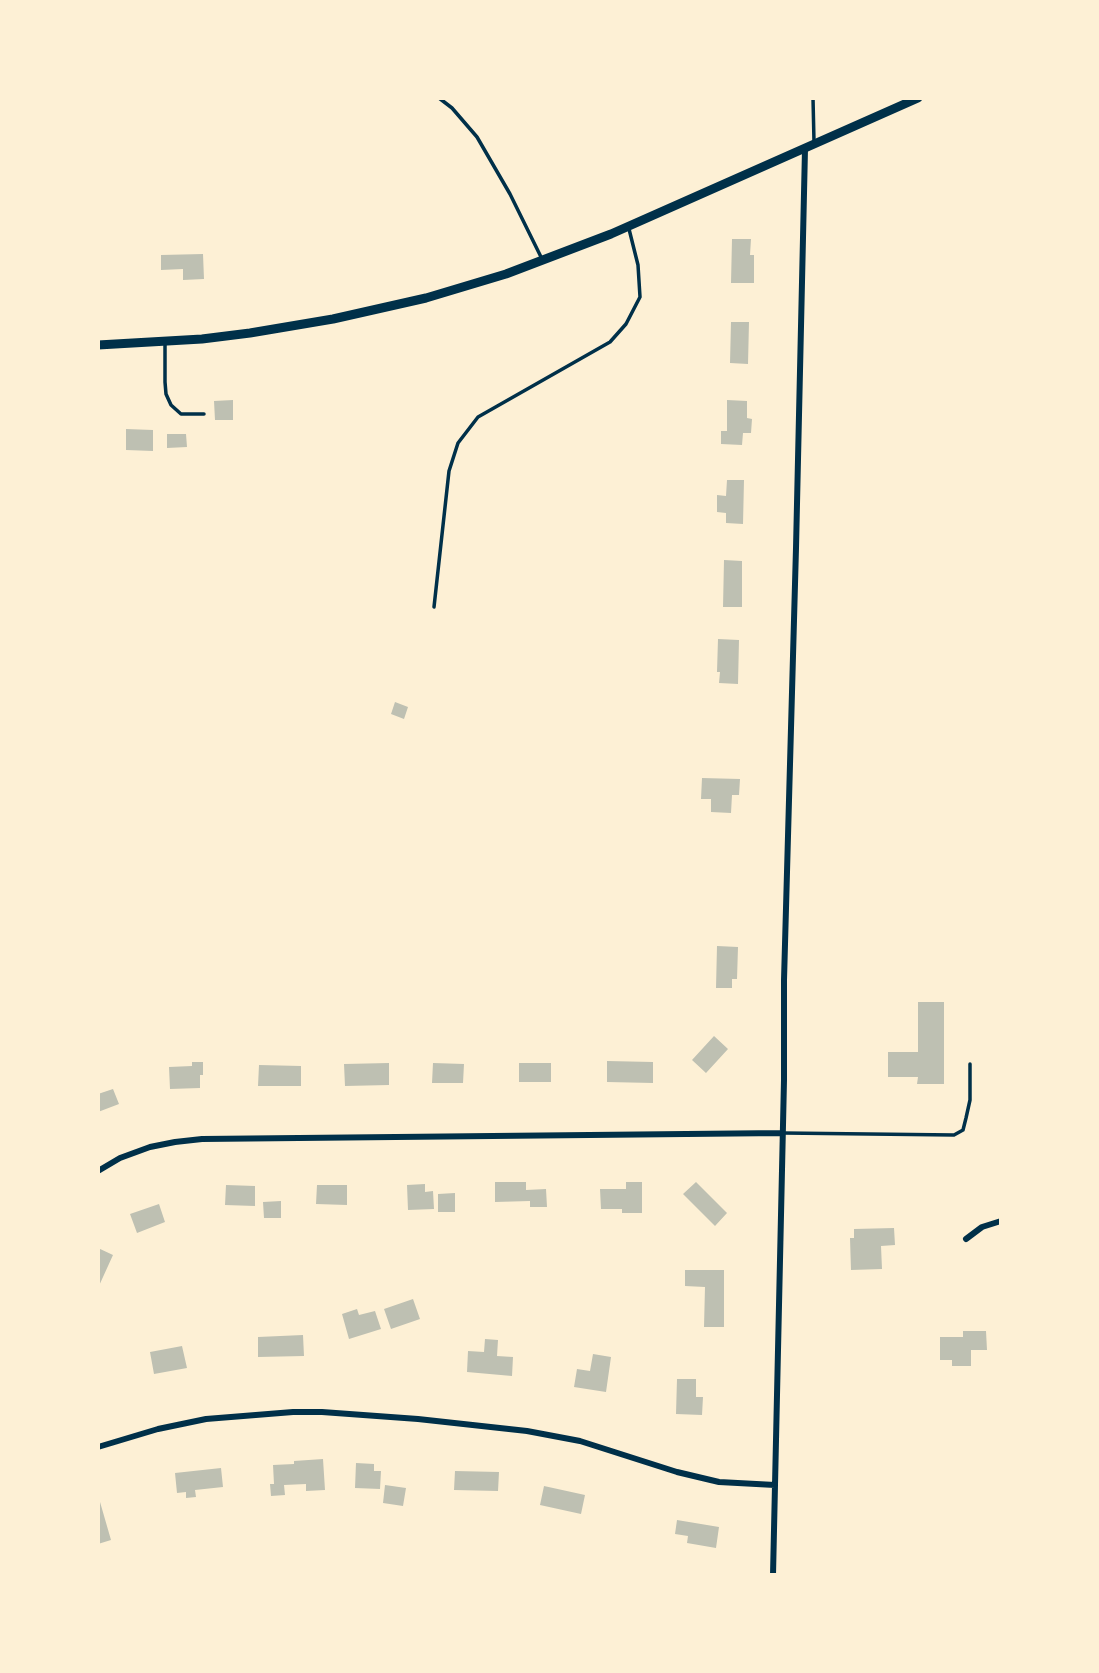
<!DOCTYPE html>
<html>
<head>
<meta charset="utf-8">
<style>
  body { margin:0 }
  #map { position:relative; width:1099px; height:1673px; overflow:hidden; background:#fdf0d5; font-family:Ubuntu,sans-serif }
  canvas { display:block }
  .frame { position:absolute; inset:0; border:100px solid #fdf0d5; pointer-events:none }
</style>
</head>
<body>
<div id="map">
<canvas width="1099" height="1673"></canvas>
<div class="frame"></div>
</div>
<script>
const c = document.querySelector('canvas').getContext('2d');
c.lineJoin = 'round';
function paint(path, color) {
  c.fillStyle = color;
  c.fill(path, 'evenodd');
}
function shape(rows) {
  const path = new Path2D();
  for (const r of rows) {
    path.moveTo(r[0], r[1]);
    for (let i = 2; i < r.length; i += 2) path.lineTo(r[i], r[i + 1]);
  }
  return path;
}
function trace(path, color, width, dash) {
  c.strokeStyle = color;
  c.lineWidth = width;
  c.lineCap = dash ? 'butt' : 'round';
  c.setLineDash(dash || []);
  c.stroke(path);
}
paint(shape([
  [732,239,751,239,750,255,754,255,754,283,731,283],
  [203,254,204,279,183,280,183,269,161,270,161,255],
  [731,322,749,322,748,364,730,363],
  [233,400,233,420,215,420,214,401],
  [727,400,747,401,747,418,752,419,751,433,743,433,742,445,721,444,721,431,727,431],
  [126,429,153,430,153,451,126,450],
  [167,434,186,434,187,447,167,448],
  [727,480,744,480,743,524,726,523,726,513,717,512,717,495,726,496],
  [724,560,742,561,742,607,723,607],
  [718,639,739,640,738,684,719,683,720,672,717,672],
  [395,702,408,707,404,719,391,714],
  [702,778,740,779,739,795,732,795,731,813,711,812,711,799,701,799],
  [717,946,738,947,737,979,732,979,732,988,716,988],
  [918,1002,944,1002,944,1084,917,1084,918,1077,888,1077,888,1052,918,1052],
  [714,1036,728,1049,706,1073,692,1060],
  [607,1061,653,1062,653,1083,607,1082],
  [192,1062,203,1062,203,1075,200,1075,200,1088,170,1089,169,1067,192,1066],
  [389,1063,389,1085,345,1086,344,1064],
  [433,1063,464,1064,463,1083,432,1083],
  [519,1063,551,1063,551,1082,519,1082],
  [259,1065,301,1066,301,1086,258,1086],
  [113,1089,119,1104,98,1112,98,1094],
  [495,1182,526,1182,526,1190,546,1189,547,1207,530,1207,530,1201,495,1202],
  [626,1182,642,1182,642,1213,622,1213,622,1209,601,1209,600,1189,626,1189],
  [696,1182,727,1213,715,1226,683,1194],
  [425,1184,425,1192,433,1191,434,1209,408,1210,407,1185],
  [226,1185,255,1186,255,1206,225,1205],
  [317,1185,347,1185,347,1205,316,1204],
  [455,1193,455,1212,438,1212,438,1194],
  [281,1201,281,1218,264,1218,263,1202],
  [159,1204,165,1222,137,1233,130,1214],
  [894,1228,895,1245,881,1246,882,1269,851,1270,850,1238,854,1238,854,1229],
  [98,1248,113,1255,98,1288],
  [685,1270,724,1270,724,1327,704,1327,705,1287,685,1286],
  [413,1299,420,1319,391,1329,384,1309],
  [357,1309,359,1315,375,1311,381,1329,349,1339,342,1314],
  [963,1331,986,1331,987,1350,971,1350,971,1366,952,1366,952,1360,940,1360,940,1337,963,1337],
  [303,1335,304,1356,258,1357,258,1337],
  [485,1339,498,1340,497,1356,513,1357,512,1376,467,1372,468,1351,484,1352],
  [182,1346,187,1368,154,1374,150,1352],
  [593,1354,611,1357,606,1392,574,1387,577,1369,590,1371],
  [677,1379,696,1379,696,1397,703,1397,702,1415,676,1414],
  [323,1459,325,1490,306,1491,306,1484,284,1485,285,1495,271,1496,270,1484,274,1484,273,1465,294,1464,294,1461],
  [356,1463,374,1464,374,1471,381,1471,380,1489,355,1488],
  [221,1468,223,1487,195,1490,196,1497,186,1498,186,1492,177,1493,175,1473],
  [455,1471,499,1472,498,1491,454,1490],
  [385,1485,406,1488,403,1506,383,1503],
  [544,1486,585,1495,581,1514,540,1505],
  [98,1495,111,1540,98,1544],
  [677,1520,719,1527,716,1548,687,1543,688,1536,675,1534]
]), '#bec0b2');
trace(shape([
  [439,98,452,108,477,137,510,194,542,259],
  [813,98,814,142],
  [165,344,165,382,166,394,171,405,181,414,204,414],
  [434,607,449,471,458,443,478,417,610,342,626,324,640,297,638,265,629,229],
  [783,1133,954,1135,963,1130,966,1118,970,1100,970,1064]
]), '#003049', 3.5);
trace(shape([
  [98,1171,120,1158,150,1147,175,1142,202,1139,783,1133],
  [966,1239,982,1227,1001,1221],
  [98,1447,158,1429,206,1419,293,1412,322,1412,418,1419,527,1431,580,1441,677,1472,719,1482,775,1485],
  [773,1575,784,1080,784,980,796,548,805,149]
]), '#003049', 6);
trace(shape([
  [98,345,202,339,250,333,333,319,426,298,506,274,611,234,918,98]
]), '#003049', 9);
</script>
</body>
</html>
